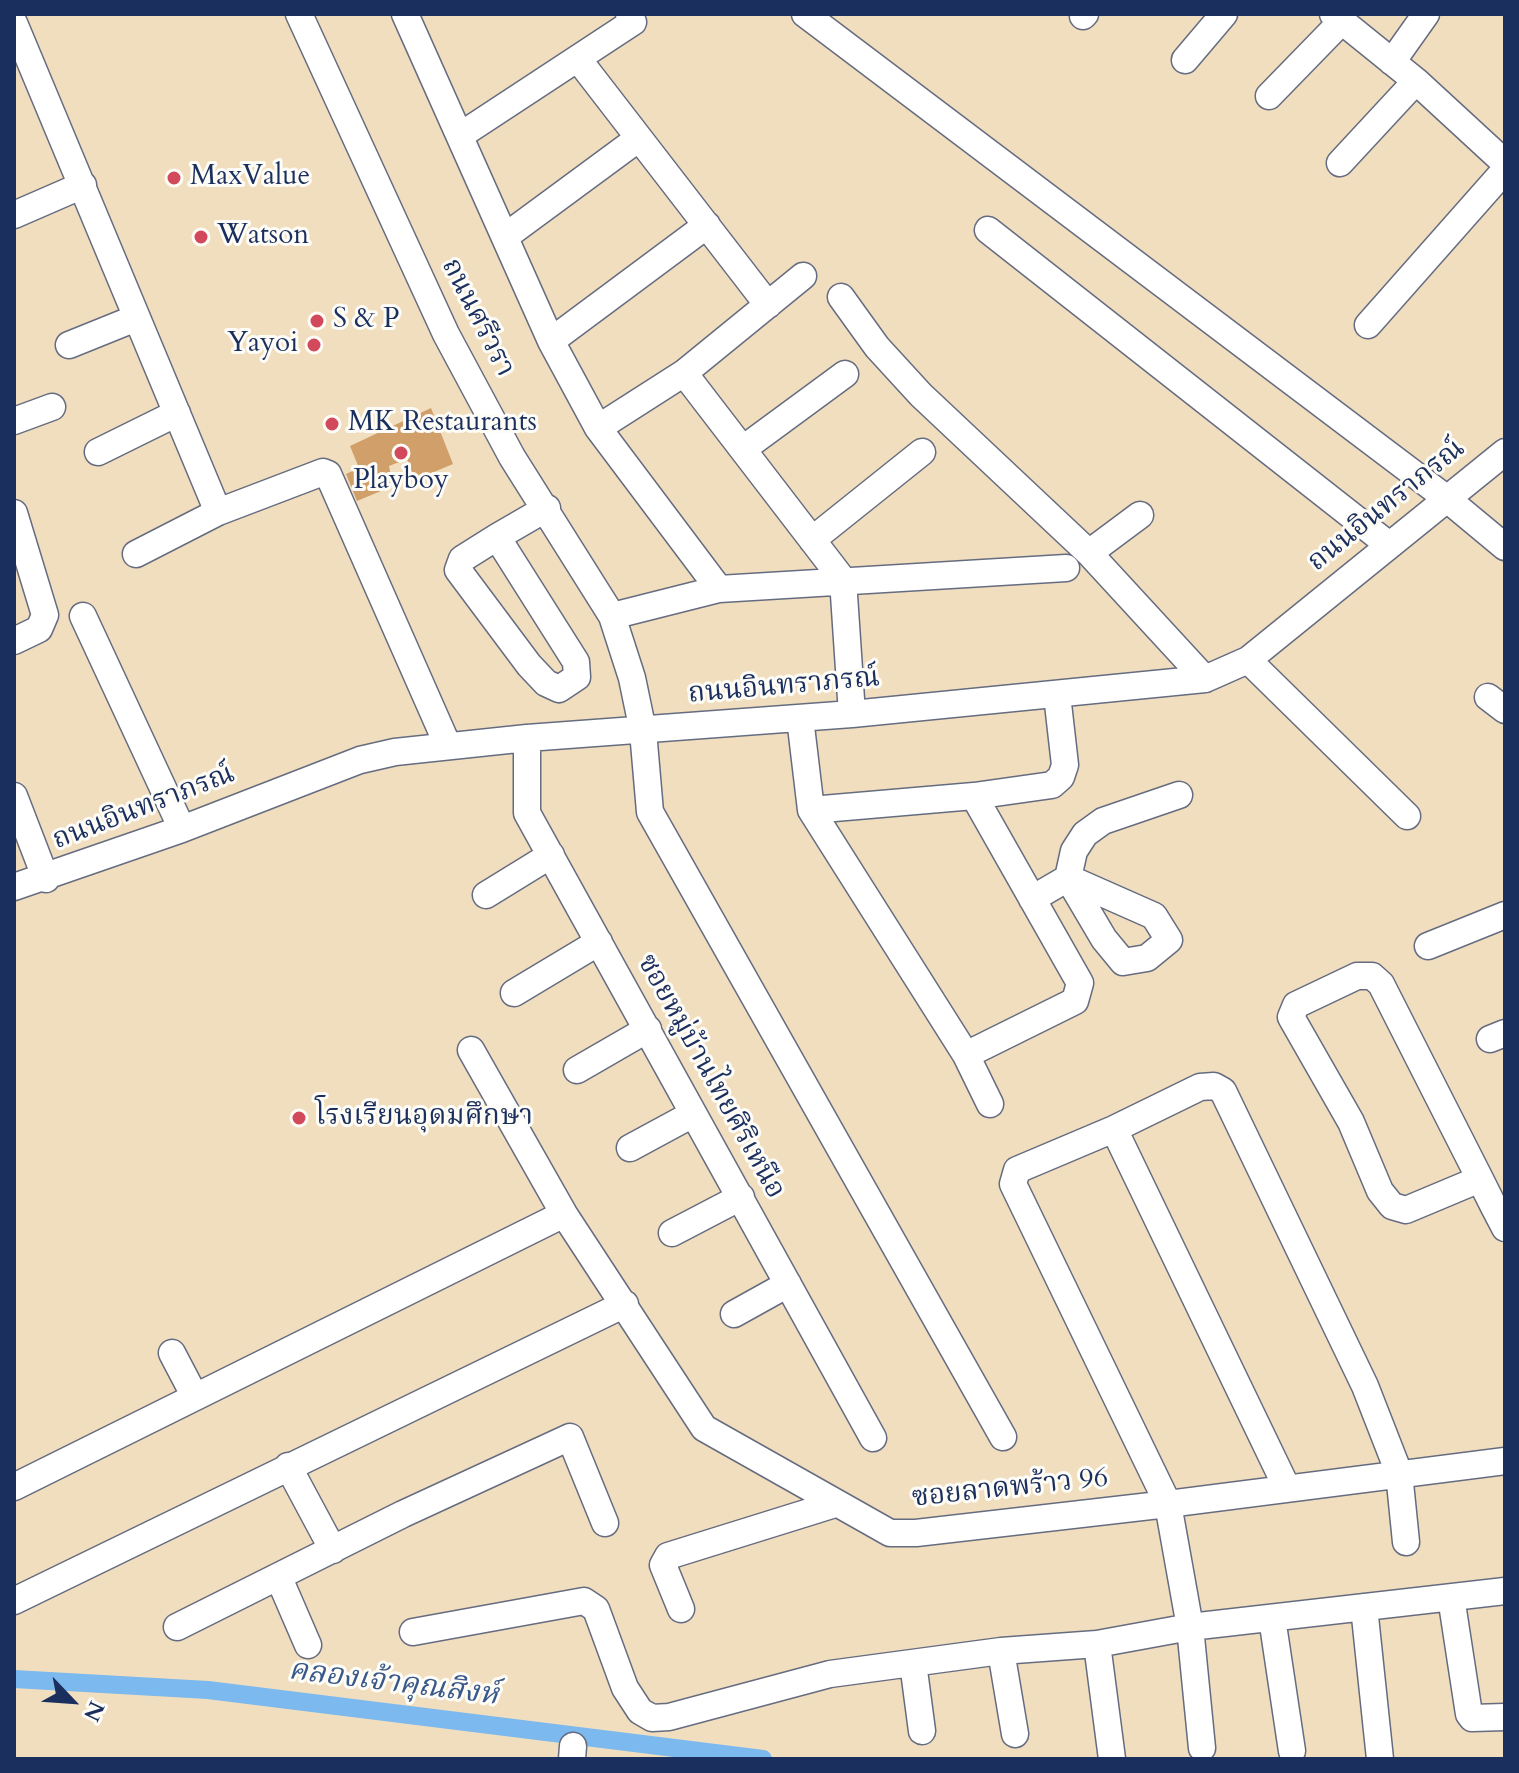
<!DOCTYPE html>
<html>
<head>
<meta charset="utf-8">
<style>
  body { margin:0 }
  #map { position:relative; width:1519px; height:1773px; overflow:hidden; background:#f1debe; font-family:Cardo,serif }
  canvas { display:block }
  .frame { position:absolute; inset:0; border:16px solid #1b2f5e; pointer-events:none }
  .north { position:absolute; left:32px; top:1661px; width:80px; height:80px; -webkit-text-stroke:6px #fdfcf7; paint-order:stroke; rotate:115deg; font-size:22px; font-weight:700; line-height:32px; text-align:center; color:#1b2f5e }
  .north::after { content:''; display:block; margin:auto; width:28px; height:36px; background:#1b2f5e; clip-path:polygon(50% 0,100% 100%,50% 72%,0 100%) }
</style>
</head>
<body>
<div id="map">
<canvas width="1519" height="1773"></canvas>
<div class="frame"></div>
<div class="north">N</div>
</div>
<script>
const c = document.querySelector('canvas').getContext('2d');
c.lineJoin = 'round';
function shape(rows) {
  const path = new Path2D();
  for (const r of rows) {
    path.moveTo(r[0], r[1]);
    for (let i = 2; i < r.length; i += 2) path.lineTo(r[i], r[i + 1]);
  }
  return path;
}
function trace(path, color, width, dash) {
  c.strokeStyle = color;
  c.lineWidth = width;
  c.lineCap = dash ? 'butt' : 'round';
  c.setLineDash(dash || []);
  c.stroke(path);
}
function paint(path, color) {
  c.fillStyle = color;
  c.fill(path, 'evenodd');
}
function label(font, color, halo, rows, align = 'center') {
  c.font = font + ' Cardo,"Noto Serif Thai",serif';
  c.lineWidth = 6;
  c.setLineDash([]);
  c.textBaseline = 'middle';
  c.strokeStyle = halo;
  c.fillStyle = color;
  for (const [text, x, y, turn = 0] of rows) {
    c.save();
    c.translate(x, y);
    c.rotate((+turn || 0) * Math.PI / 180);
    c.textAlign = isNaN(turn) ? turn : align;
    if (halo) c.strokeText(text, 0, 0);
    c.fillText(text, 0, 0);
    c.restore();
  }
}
trace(shape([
  [14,1679,208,1690,763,1759]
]), '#7bb9ef', 18);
paint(shape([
  [431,408,453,464,415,480,407,459,389,466,393,486,357,501,346,474,359,468,350,446]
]), '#d19f69');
const minor = shape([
  [299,14,446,334,512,457,612,616,632,678,643,731,650,812,1003,1437],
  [405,14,551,341,598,428,719,589],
  [805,14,1446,498,1505,547],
  [1333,14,1416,81,1505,163],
  [1083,16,1085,14],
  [14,23,218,512],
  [578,59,768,305],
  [1185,60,1224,14],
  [1392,62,1426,14],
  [1269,96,1341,22],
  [461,135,633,22,629,14],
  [1340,163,1416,81],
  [14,215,83,185],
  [988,230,1389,545],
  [506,236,639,138],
  [841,297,877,347,921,395,1089,553],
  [1368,325,1505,170],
  [551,341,707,225],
  [69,345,136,318],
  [684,373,843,580,852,714],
  [14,421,52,407],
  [598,428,684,373,803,276],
  [743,449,845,374],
  [98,452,177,413],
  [14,513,45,615,39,629,14,641],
  [1140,515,1089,553,1205,679],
  [497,537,576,662,577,677,559,689,546,683,529,665,458,570,462,559,497,537,547,508],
  [812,540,922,452],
  [136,554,218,512,323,472,328,474,448,746],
  [83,616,182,829],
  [612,616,719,589,1066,568],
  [1248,660,1407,816],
  [1488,697,1505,710],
  [800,718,811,810,966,1055,1075,1001,1080,983,974,796],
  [527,738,527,813,873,1438],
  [14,796,46,879],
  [811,810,974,796,1052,785,1061,777,1065,765,1057,695],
  [1068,878,1154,916,1169,940,1147,958,1123,962,1104,939,1068,878],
  [14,887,182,829,360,760,395,752,527,738,852,714,1205,679,1248,660,1505,452],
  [486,895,551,855],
  [1032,899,1068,878,1074,851,1085,834,1103,821,1179,795],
  [1428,946,1505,915],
  [514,993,599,942],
  [1490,1039,1505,1033],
  [471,1050,564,1214,704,1428,890,1533,916,1533,1168,1504,1505,1461],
  [966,1055,990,1104],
  [577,1070,648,1029],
  [1114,1129,1286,1486],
  [630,1148,691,1115],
  [1480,1179,1406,1210,1392,1206,1380,1191,1351,1122,1291,1017,1296,1005,1357,976,1372,976,1381,984,1480,1179,1494,1207,1505,1228],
  [672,1233,741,1197],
  [734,1314,788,1284],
  [172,1353,194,1395],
  [288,1466,333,1550],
  [14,1487,564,1214],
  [279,1578,308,1645],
  [1451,1597,1469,1714,1472,1718,1505,1717],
  [14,1601,625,1304],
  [1364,1607,1380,1759],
  [681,1609,663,1565,668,1556,835,1504],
  [1272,1618,1292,1751],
  [177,1627,403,1514,570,1437,605,1523],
  [413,1632,584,1601,596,1609,625,1688,640,1711,652,1718,669,1717,830,1674,1001,1651,1097,1644,1190,1627,1505,1591],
  [1097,1644,1112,1759],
  [1001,1651,1015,1734],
  [913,1663,922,1731],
  [1202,1748,1190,1627,1168,1504,1013,1184,1017,1170,1114,1129,1200,1087,1214,1086,1223,1091,1365,1386,1399,1473,1406,1542],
  [572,1759,573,1746]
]);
trace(minor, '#666c80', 29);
trace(minor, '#fff', 26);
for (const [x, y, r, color] of [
  [174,178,8,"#d1495b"],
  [201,237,8,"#d1495b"],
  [317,321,8,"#d1495b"],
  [314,345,8,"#d1495b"],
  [332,424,8,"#d1495b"],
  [401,453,8,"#d1495b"],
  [299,1118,8,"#d1495b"]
]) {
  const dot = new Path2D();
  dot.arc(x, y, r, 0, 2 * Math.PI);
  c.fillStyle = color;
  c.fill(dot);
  trace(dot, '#fdfcf7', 3);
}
label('28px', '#1b2f5e', '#fdfcf7', [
  ["MaxValue",190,178],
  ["Watson",217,237],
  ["S & P",333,321],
  ["Yayoi",298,345,"right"],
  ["MK Restaurants",348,424],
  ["Playboy",401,482,"center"],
  ["โรงเรียนอุดมศึกษา",315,1118]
], 'left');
label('28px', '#1b2f5e', '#fdfcf7', [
  ["ถนนศรีวรา",477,318,63],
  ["ถนนอินทราภรณ์",1387,506,-39],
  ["ถนนอินทราภรณ์",784,687,-5],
  ["ถนนอินทราภรณ์",144,808,-21],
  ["ซอยหมู่บ้านไทยศิริเหนือ",710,1077,61],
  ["ซอยลาดพร้าว 96",1010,1489,-6]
]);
label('italic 30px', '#38588a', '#fdfcf7', [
  ["คลองเจ้าคุณสิงห์",393,1684,7]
]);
</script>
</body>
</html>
